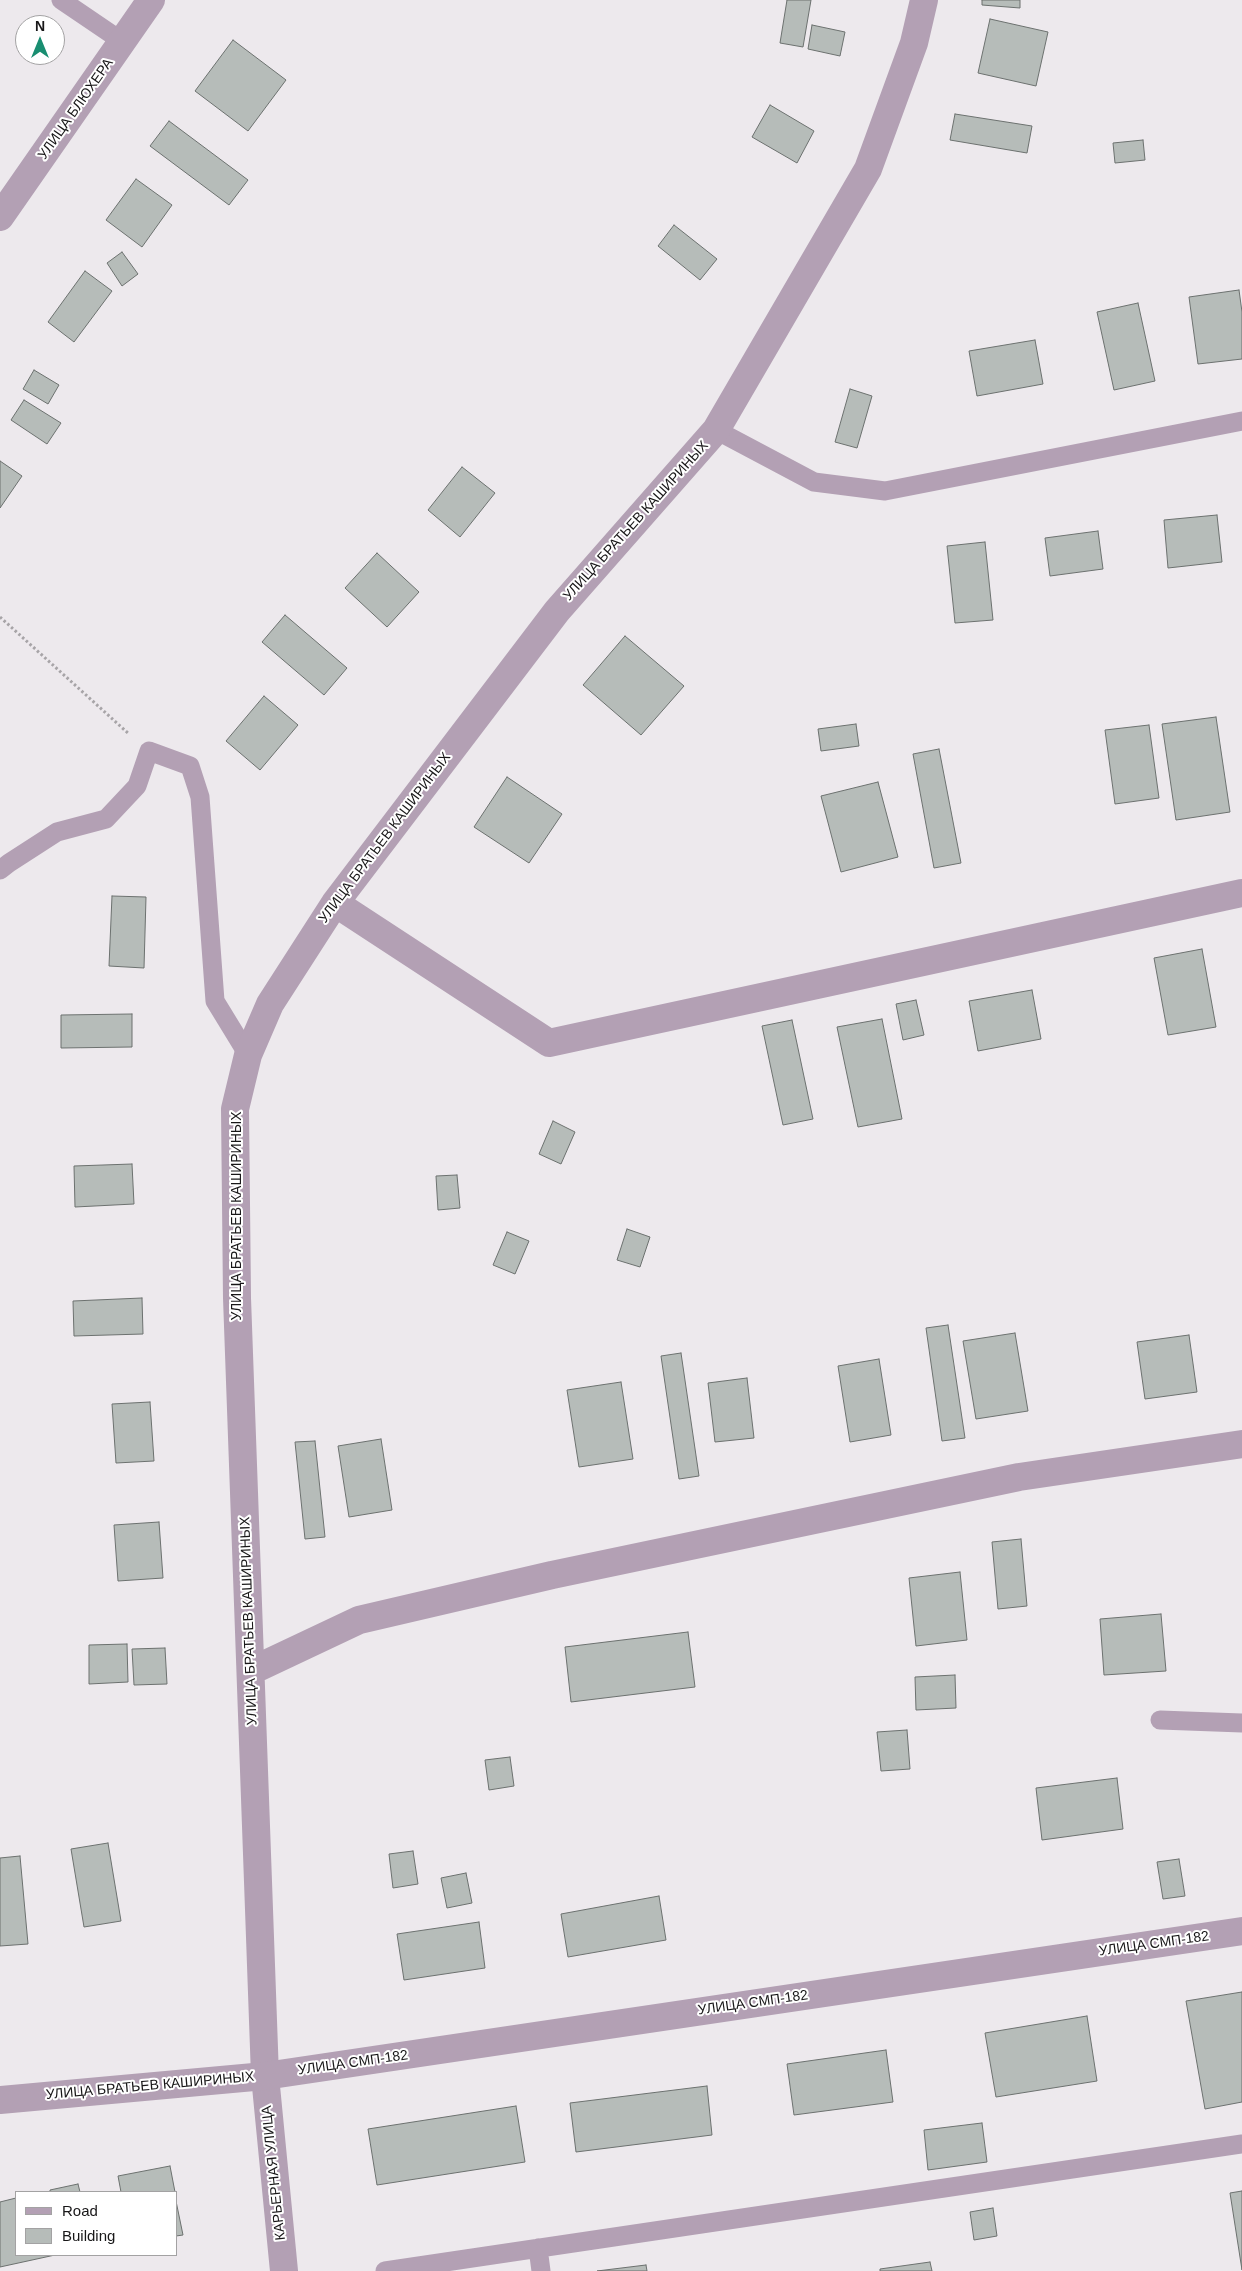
<!DOCTYPE html>
<html>
<head>
<meta charset="utf-8">
<style>
  body { margin:0 }
  #map { position:relative; width:1242px; height:2271px; overflow:hidden; background:#ede9ed; font-family:Arial,sans-serif }
  canvas { display:block }
  .legend { position:absolute; left:15px; top:2191px; width:162px; height:65px; box-sizing:border-box; background:#fff; border:1px solid #a3a2a3; margin:0; padding:6px 9px; list-style:none; font-size:15px; color:#181718 }
  .legend li { display:flex; align-items:center; gap:10px; height:25px }
  .legend b { width:25px; border:1px solid #a3a2a3 }
  .north { position:absolute; left:15px; top:15px; width:50px; height:50px; box-sizing:border-box; background:#fff; border:1px solid #a3a2a3; border-radius:50%; rotate:0deg; font-size:14px; font-weight:700; line-height:20px; text-align:center; color:#181718 }
  .north::after { content:''; display:block; margin:auto; width:18px; height:22px; background:#198e71; clip-path:polygon(50% 0,100% 100%,50% 72%,0 100%) }
</style>
</head>
<body>
<div id="map">
<canvas width="1242" height="2271"></canvas>
<ul class="legend">
<li><b style="height:6px;background:#b3a0b4"></b>Road</li>
<li><b style="height:14px;background:#b6bcb9"></b>Building</li>
</ul>
<div class="north">N</div>
</div>
<script>
const c = document.querySelector('canvas').getContext('2d');
c.lineJoin = 'round';
function paint(path, color) {
  c.fillStyle = color;
  c.fill(path, 'evenodd');
}
function shape(rows) {
  const path = new Path2D();
  for (const r of rows) {
    path.moveTo(r[0], r[1]);
    for (let i = 2; i < r.length; i += 2) path.lineTo(r[i], r[i + 1]);
  }
  return path;
}
function trace(path, color, width, dash) {
  c.strokeStyle = color;
  c.lineWidth = width;
  c.lineCap = dash ? 'butt' : 'round';
  c.setLineDash(dash || []);
  c.stroke(path);
}
function label(font, color, halo, rows, align = 'center') {
  c.font = font + ' Arial,sans-serif';
  c.lineWidth = 4;
  c.setLineDash([]);
  c.textBaseline = 'middle';
  c.strokeStyle = halo;
  c.fillStyle = color;
  for (const [text, x, y, turn = 0] of rows) {
    c.save();
    c.translate(x, y);
    c.rotate((+turn || 0) * Math.PI / 180);
    c.textAlign = isNaN(turn) ? turn : align;
    if (halo) c.strokeText(text, 0, 0);
    c.fillText(text, 0, 0);
    c.restore();
  }
}
const building = shape([
  [787,0,811,0,803,47,780,43,787,0],
  [982,0,1020,0,1020,8,982,5,982,0],
  [990,19,1048,32,1036,86,978,73,990,19],
  [812,25,845,32,840,56,808,49,812,25],
  [233,40,286,80,248,131,195,91,233,40],
  [770,105,814,131,797,163,752,137,770,105],
  [955,114,1032,126,1027,153,950,140,955,114],
  [169,121,248,180,229,205,150,146,169,121],
  [1143,140,1145,160,1115,163,1113,143,1143,140],
  [136,179,172,205,142,247,106,220,136,179],
  [674,225,717,259,700,280,658,246,674,225],
  [122,252,138,274,122,286,107,263,122,252],
  [85,271,112,291,74,342,48,322,85,271],
  [1239,290,1242,312,1242,359,1198,364,1189,297,1239,290],
  [1138,303,1155,381,1114,390,1097,312,1138,303],
  [1035,340,1043,384,977,396,969,351,1035,340],
  [34,370,59,385,48,404,23,389,34,370],
  [850,389,872,396,857,448,835,442,850,389],
  [24,400,61,423,47,444,11,420,24,400],
  [0,461,22,476,0,508,0,461],
  [462,467,495,493,460,537,428,510,462,467],
  [1217,515,1222,562,1168,568,1164,520,1217,515],
  [1098,531,1103,569,1050,576,1045,538,1098,531],
  [985,542,993,620,955,623,947,546,985,542],
  [377,553,419,592,387,627,345,588,377,553],
  [285,615,347,668,324,695,262,642,285,615],
  [625,636,684,686,641,735,583,685,625,636],
  [264,696,298,725,260,770,226,741,264,696],
  [1216,717,1230,812,1176,820,1162,724,1216,717],
  [856,724,859,746,821,751,818,729,856,724],
  [1149,725,1159,798,1115,804,1105,730,1149,725],
  [939,749,961,863,934,868,913,754,939,749],
  [507,777,562,814,529,863,474,827,507,777],
  [878,782,898,857,841,872,821,796,878,782],
  [112,896,146,897,144,968,109,966,112,896],
  [1202,949,1216,1027,1168,1035,1154,958,1202,949],
  [1032,990,1041,1039,978,1051,969,1001,1032,990],
  [916,1000,924,1035,903,1040,896,1004,916,1000],
  [132,1014,132,1047,61,1048,61,1015,132,1014],
  [882,1019,902,1119,858,1127,837,1027,882,1019],
  [792,1020,813,1119,783,1125,762,1026,792,1020],
  [553,1121,575,1132,561,1164,539,1154,553,1121],
  [132,1164,134,1204,75,1207,74,1166,132,1164],
  [457,1175,460,1208,438,1210,436,1176,457,1175],
  [627,1229,650,1237,640,1267,617,1260,627,1229],
  [507,1232,529,1241,515,1274,493,1265,507,1232],
  [142,1298,143,1334,74,1336,73,1301,142,1298],
  [948,1325,965,1438,942,1441,926,1328,948,1325],
  [1015,1333,1028,1411,976,1419,963,1341,1015,1333],
  [1189,1335,1197,1392,1145,1399,1137,1342,1189,1335],
  [681,1353,699,1476,679,1479,661,1356,681,1353],
  [879,1359,891,1435,850,1442,838,1366,879,1359],
  [747,1378,754,1438,715,1442,708,1383,747,1378],
  [621,1382,633,1459,579,1467,567,1390,621,1382],
  [150,1402,154,1461,116,1463,112,1404,150,1402],
  [381,1439,392,1510,349,1517,338,1446,381,1439],
  [315,1441,325,1537,305,1539,295,1442,315,1441],
  [159,1522,163,1578,118,1581,114,1525,159,1522],
  [1021,1539,1027,1606,998,1609,992,1542,1021,1539],
  [960,1572,967,1640,916,1646,909,1578,960,1572],
  [1161,1614,1166,1671,1104,1675,1100,1619,1161,1614],
  [688,1632,695,1687,571,1702,565,1647,688,1632],
  [127,1644,128,1682,89,1684,89,1645,127,1644],
  [165,1648,167,1684,134,1685,132,1649,165,1648],
  [955,1675,956,1708,916,1710,915,1677,955,1675],
  [907,1730,910,1769,881,1771,877,1732,907,1730],
  [510,1757,514,1786,489,1790,485,1760,510,1757],
  [1117,1778,1123,1829,1042,1840,1036,1788,1117,1778],
  [108,1843,121,1921,84,1927,71,1849,108,1843],
  [413,1851,418,1884,393,1888,389,1854,413,1851],
  [20,1856,28,1944,0,1946,0,1858,20,1856],
  [1179,1859,1185,1896,1163,1899,1157,1862,1179,1859],
  [466,1873,472,1903,447,1908,441,1878,466,1873],
  [659,1896,666,1940,568,1957,561,1914,659,1896],
  [479,1922,485,1968,404,1980,397,1934,479,1922],
  [1242,1992,1242,2102,1205,2109,1186,2001,1242,1992],
  [1087,2016,1097,2081,996,2097,985,2033,1087,2016],
  [886,2050,893,2102,794,2115,787,2064,886,2050],
  [707,2086,712,2135,576,2152,570,2103,707,2086],
  [516,2106,525,2162,377,2185,368,2129,516,2106],
  [982,2123,987,2162,928,2170,924,2130,982,2123],
  [170,2166,175,2192,121,2192,118,2176,170,2166],
  [78,2184,80,2192,50,2192,50,2190,78,2184],
  [1242,2191,1242,2270,1230,2193,1242,2191],
  [16,2198,16,2255,55,2255,0,2267,0,2202,16,2198],
  [176,2201,183,2235,176,2236,176,2201],
  [993,2208,997,2236,974,2240,970,2212,993,2208],
  [930,2262,932,2271,880,2271,880,2269,930,2262],
  [646,2265,647,2271,597,2271,646,2265]
]);
paint(building, '#b6bcb9');
trace(building, '#6c716f', 1);
trace(shape([
  [0,617,129,734]
]), '#a7a4a7', 3, [2.5, 2.5]);
trace(shape([
  [61,0,123,42],
  [716,430,814,482,885,491,1242,421],
  [0,870,9,863,57,832,106,819,137,786,149,751,190,766,200,797,215,1001,248,1055],
  [1160,1720,1242,1723],
  [538,2248,541,2271],
  [385,2271,1242,2144]
]), '#b3a0b4', 19);
trace(shape([
  [0,217,151,0],
  [335,903,549,1043,1242,893],
  [251,1671,359,1620,552,1575,1019,1477,1242,1444],
  [284,2271,265,2076,237,1298,235,1109,248,1055,270,1004,335,903,557,611,716,430,868,169,914,43,924,0]
]), '#b3a0b4', 28);
trace(shape([
  [0,2100,265,2076,1242,1931]
]), '#b3a0b4', 28);
label('14px', '#181718', '#fff', [
  ["УЛИЦА БЛЮХЕРА",76,109,-55],
  ["УЛИЦА БРАТЬЕВ КАШИРИНЫХ",636,521,-48],
  ["УЛИЦА БРАТЬЕВ КАШИРИНЫХ",385,838,-53],
  ["УЛИЦА БРАТЬЕВ КАШИРИНЫХ",237,1216,-90],
  ["УЛИЦА БРАТЬЕВ КАШИРИНЫХ",249,1621,-92],
  ["УЛИЦА СМП-182",1154,1944,-8],
  ["УЛИЦА СМП-182",753,2003,-8],
  ["УЛИЦА СМП-182",353,2063,-8],
  ["УЛИЦА БРАТЬЕВ КАШИРИНЫХ",150,2086,-5],
  ["КАРЬЕРНАЯ УЛИЦА",274,2173,-96]
]);
</script>
</body>
</html>
